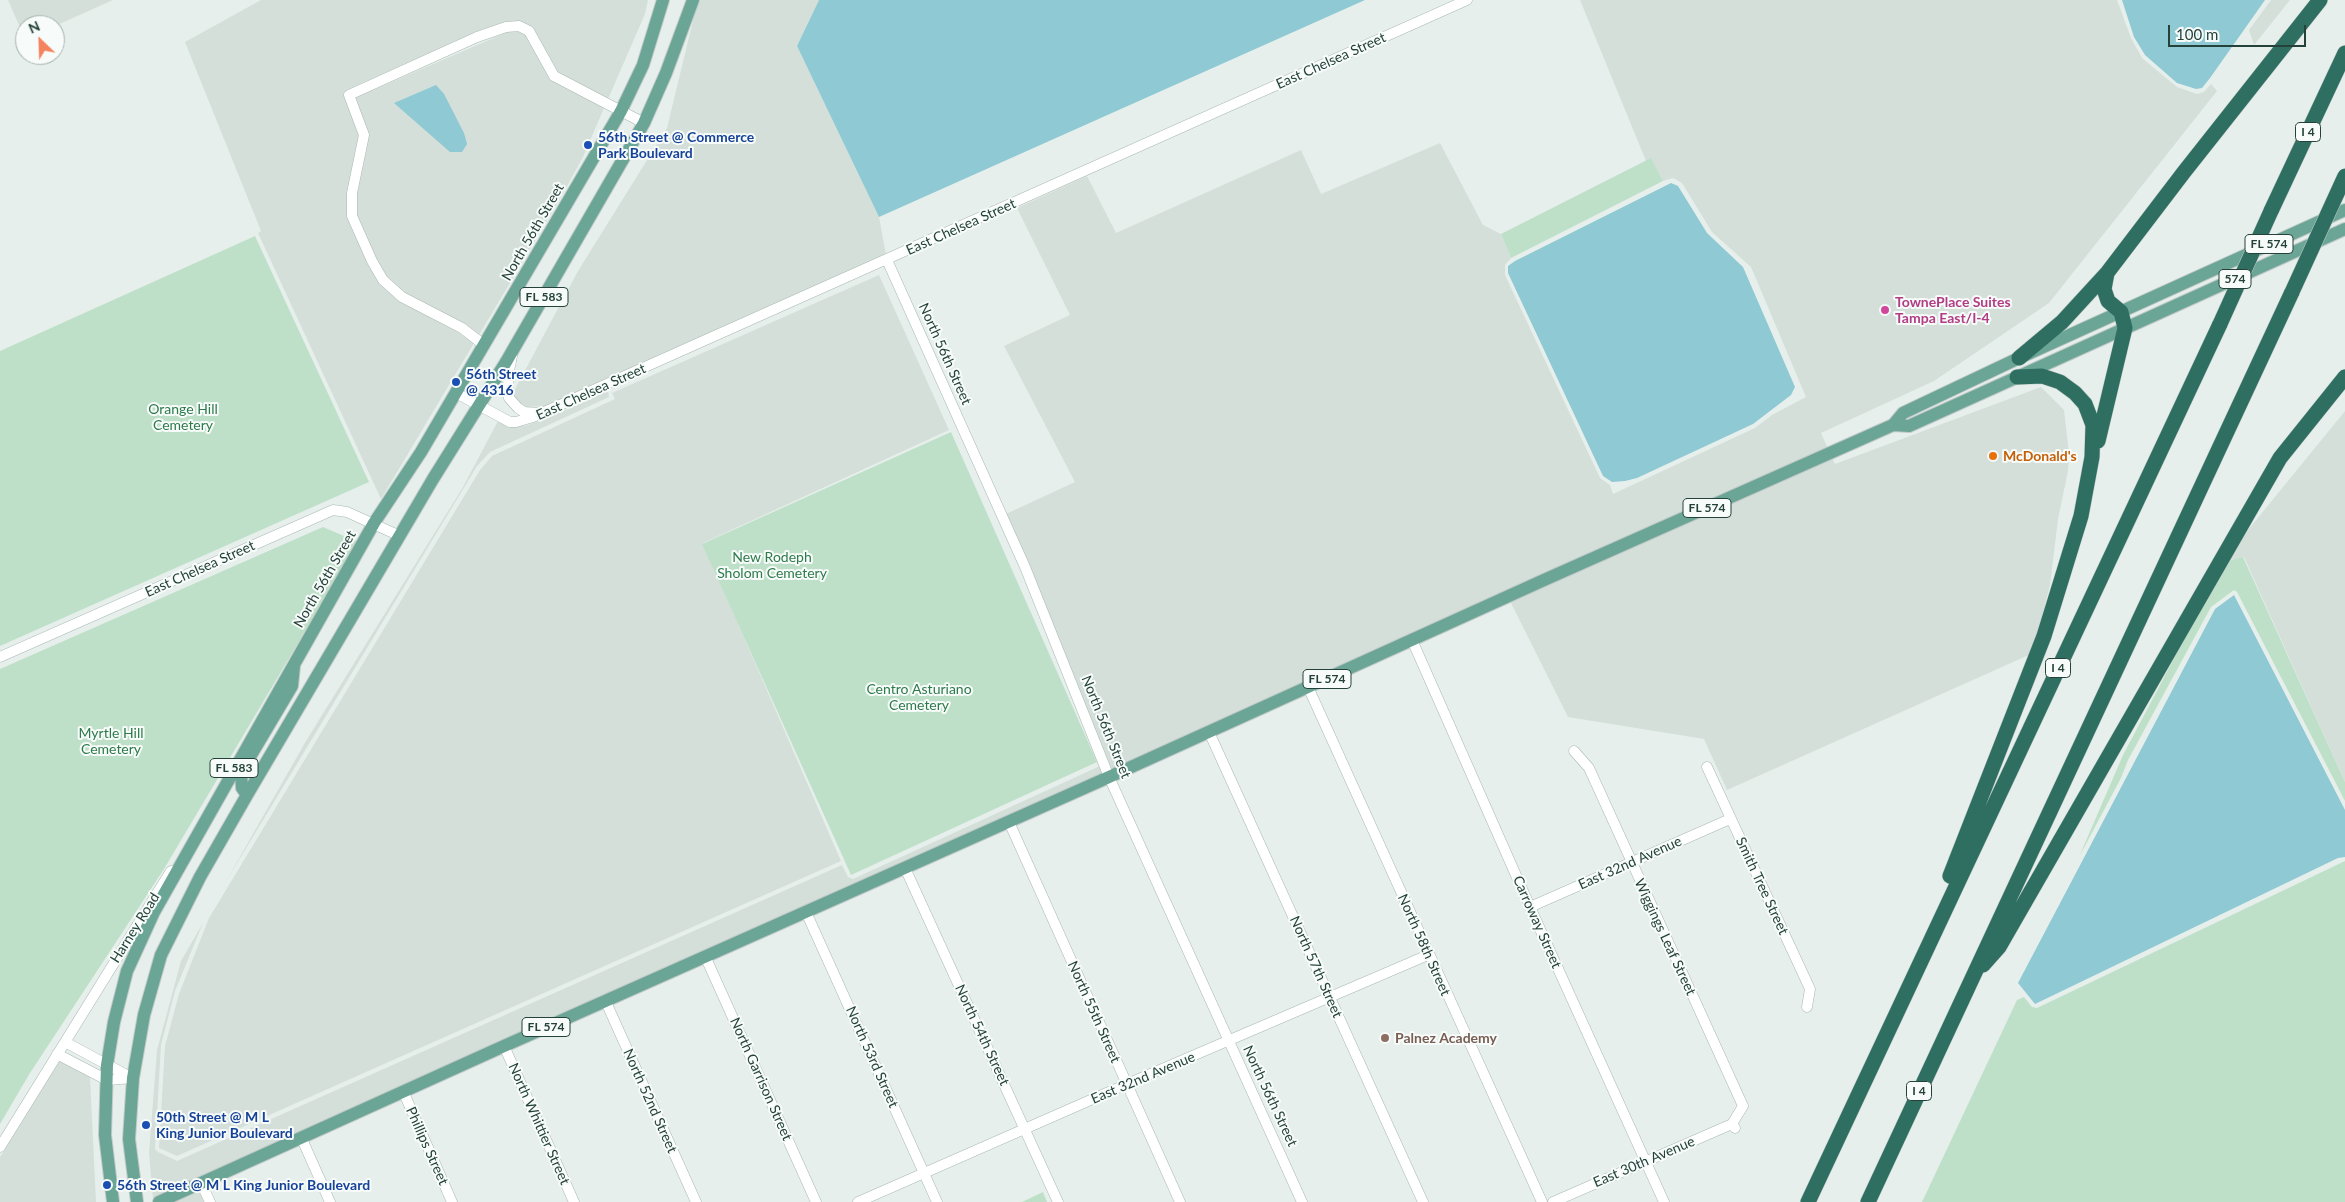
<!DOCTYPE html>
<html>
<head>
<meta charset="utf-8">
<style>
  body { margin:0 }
  #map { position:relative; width:2345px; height:1202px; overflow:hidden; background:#e6efeb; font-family:Lato,sans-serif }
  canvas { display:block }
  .north { position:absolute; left:15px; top:15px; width:50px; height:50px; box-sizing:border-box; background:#f7fbf9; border:1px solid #a3b1ad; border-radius:50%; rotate:336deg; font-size:14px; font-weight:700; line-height:20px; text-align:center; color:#24423a }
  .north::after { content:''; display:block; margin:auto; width:18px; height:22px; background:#f4845f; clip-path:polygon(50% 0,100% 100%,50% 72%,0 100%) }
  .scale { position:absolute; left:2168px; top:25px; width:138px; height:22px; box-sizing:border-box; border:2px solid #24423a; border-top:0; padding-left:6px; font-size:15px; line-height:18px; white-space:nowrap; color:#24423a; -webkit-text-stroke:4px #f7fbf9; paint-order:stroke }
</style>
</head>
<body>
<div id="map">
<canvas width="2345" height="1202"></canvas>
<div class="north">N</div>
<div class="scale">100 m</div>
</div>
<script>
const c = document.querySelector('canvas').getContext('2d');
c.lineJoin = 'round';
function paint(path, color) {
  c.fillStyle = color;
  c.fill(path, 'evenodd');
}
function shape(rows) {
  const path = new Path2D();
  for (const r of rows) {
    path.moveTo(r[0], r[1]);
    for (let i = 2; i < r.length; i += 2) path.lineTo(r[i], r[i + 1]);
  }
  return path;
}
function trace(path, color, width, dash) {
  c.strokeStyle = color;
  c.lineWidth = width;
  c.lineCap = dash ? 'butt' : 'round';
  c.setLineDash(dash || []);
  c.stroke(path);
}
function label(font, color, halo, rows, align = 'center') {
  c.font = font + ' Lato,sans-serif';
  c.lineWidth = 4;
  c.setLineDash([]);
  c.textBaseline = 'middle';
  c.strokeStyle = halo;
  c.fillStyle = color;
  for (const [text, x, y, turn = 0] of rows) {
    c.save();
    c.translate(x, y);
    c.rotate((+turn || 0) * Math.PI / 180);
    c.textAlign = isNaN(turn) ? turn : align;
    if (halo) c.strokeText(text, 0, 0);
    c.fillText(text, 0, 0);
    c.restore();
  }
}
paint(shape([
  [8,0,113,0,55,26,25,25,25,39],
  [261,0,648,0,645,14,608,99,558,72,533,28,518,21,504,22,475,32,346,90,344,96,359,135,348,192,368,263,380,284,399,301,459,333,474,343,381,499,258,233,261,231,185,42],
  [698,0,819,0,797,46,879,217,886,255,545,406,525,407,520,404,513,393,578,271,667,128],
  [1580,0,2117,0,2131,38,2142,58,2177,87,2197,94,2204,92,2211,84,2217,91,2049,303,1934,381,1821,433,1828,449,1112,770,1029,565,1006,514,1075,482,1004,346,1070,315,1017,208,1087,176,1116,233,1301,150,1321,194,1440,143,1483,225,1501,234,1511,258,1505,265,1505,275,1600,478,1610,485,1613,494,1755,428,1772,415,1806,397,1751,267,1712,232,1682,183,1673,178,1663,181,1651,159,1646,161],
  [2271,0,2290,0,2254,45,2249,30],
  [507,32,518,32,526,35,553,80,604,108,583,157,561,197,479,335,404,293,387,277,376,259,357,215,357,194,368,137,355,98],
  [879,275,949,430,703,543,841,861,177,1156,159,1148,165,1046,179,994,209,918,480,470,492,456,615,399,612,393],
  [2041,387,2064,410,2069,454,2068,471,2058,519,2050,585,2036,641,2031,654,1727,790,1704,739,1568,717,1510,601,1832,458,1835,464],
  [608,391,609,397,490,452,477,466,225,883,306,741,463,487,498,421,510,427,525,426,552,416],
  [2345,411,2345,782,2244,557,2228,561,2239,541],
  [1100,766,1103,774,506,1039,153,1199,149,1153,157,1050,181,961,203,923,175,991,161,1045,155,1149,158,1152,177,1161,842,865,848,877,853,879],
  [59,1061,90,1077,96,1202,0,1202,0,1157],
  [199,1190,204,1202,172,1202]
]), '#d4dfda');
paint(shape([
  [1651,158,1663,181,1511,258,1501,234],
  [255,236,369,482,0,646,0,351],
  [951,432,1097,762,851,875,702,544],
  [323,527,358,542,164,869,30,1073,0,1124,0,669],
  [2243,557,2345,782,2345,801,2237,592,2234,590,2211,607,2128,760,2121,778,2079,857,2123,755,2197,615,2228,561],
  [2345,861,2345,1202,1922,1202,2017,1000,2024,997,2032,1007,2037,1008],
  [1043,1192,1047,1202,1022,1202]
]), '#bfe0c8');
paint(shape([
  [819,0,1365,0,879,217,797,46],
  [2122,0,2265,0,2210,78,2202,88,2196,89,2177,83,2145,55,2134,37],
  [436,85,444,94,464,133,467,144,462,152,450,152,394,103],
  [1671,183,1678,186,1707,233,1743,267,1795,387,1791,395,1753,424,1637,478,1625,481,1612,482,1603,476,1508,273,1508,266,1515,261],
  [2234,595,2345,810,2345,857,2338,858,2035,1004,2018,983,2215,609]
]), '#8ec9d4');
const minor = shape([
  [887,260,1025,567,1109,777,1302,1202],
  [484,345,462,328,402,297,383,280,372,261,352,216,352,193,364,135,349,95,477,37,506,27,519,26,529,31,554,76,644,123],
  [512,356,508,376,509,398,518,408,524,412,538,413],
  [456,393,510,422,516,422,533,417,1467,0],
  [1412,640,1530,907,1664,1202],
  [0,657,333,510,347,512,400,536],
  [1308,687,1542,1202],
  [1209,732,1423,1202],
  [1574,751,1589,768,1743,1106,1732,1124],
  [1707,767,1810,989,1807,1007],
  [1009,822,1180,1202],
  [905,868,1058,1202],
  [1530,907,1730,819],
  [806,912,937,1202],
  [705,956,816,1202],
  [605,1000,696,1202],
  [65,1042,132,1078],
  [504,1046,574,1202],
  [57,1054,107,1080,133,1078],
  [403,1091,452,1202],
  [301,1137,330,1202],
  [0,1147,171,871],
  [201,1183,210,1202],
  [858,1202,1127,1084,1428,955],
  [1553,1202,1732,1124,1735,1128]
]);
const major = shape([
  [1893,425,1909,426,2345,229],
  [247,795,242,788,241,772,292,686,294,666],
  [113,1202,105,1135,107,1065,114,1022,127,971,154,912,374,523,421,452,621,111,643,65,663,0],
  [137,1202,129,1139,133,1078,144,1015,161,955,200,877,247,795,433,479,506,362,644,123,666,73,693,0],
  [159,1202,504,1046,1109,777,1544,580,1893,425,1903,413,2019,358,2345,210]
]);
const highway = shape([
  [2271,211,2345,53],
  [2019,358,2062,322,2107,273,2184,172,2320,0],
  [2098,441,2125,328,2121,312,2108,301,2104,289,2107,273],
  [1950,876,2044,636,2081,516,2092,457,2093,425,2085,404,2075,393,2060,382,2042,376,2017,377],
  [1983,965,1999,947,2280,458,2345,377],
  [1808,1202,2220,324],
  [1868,1202,2292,292]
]);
trace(minor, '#a8b8b2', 11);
trace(major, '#c2cac8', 14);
trace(highway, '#c2cac8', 16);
trace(minor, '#fff', 10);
trace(major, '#6aa596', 12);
trace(highway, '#2f6f62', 15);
const highwayBridge = shape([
  [2292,292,2345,176],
  [2220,324,2271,211]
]);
trace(highwayBridge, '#c2cac8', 16, []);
trace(highwayBridge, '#2f6f62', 15);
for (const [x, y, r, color] of [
  [588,145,5,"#1a4fb4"],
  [1885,310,5,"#d1479c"],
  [456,382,5,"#1a4fb4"],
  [1993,456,5,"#e8710a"],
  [1385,1038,5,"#8d6e63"],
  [146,1125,5,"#1a4fb4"],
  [107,1185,5,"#1a4fb4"]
]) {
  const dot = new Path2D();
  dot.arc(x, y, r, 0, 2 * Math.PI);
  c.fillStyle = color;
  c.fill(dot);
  trace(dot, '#f7fbf9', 2);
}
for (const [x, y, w] of [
  [2308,132,25],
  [2269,244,48],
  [2235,279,32],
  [544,297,48],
  [1707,508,48],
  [2058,668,25],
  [1327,679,48],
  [234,768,48],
  [546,1027,48],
  [1919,1091,25]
]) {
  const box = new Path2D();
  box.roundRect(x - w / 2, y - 9.5, w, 19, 4);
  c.fillStyle = '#f7fbf9';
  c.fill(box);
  trace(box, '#24423a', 1);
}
label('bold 12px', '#24423a', null, [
  ["I 4",2308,132],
  ["FL 574",2269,244],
  ["574",2235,279],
  ["FL 583",544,297],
  ["FL 574",1707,508],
  ["I 4",2058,668],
  ["FL 574",1327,679],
  ["FL 583",234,768],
  ["FL 574",546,1027],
  ["I 4",1919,1091]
]);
label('14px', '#24423a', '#f7fbf9', [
  ["East Chelsea Street",1331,61,-24],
  ["East Chelsea Street",961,227,-24],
  ["North 56th Street",533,232,-60],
  ["North 56th Street",945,354,66],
  ["East Chelsea Street",591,392,-24],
  ["East Chelsea Street",200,569,-24],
  ["North 56th Street",325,579,-60],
  ["North 56th Street",1106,727,68],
  ["East 32nd Avenue",1630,863,-24],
  ["Smith Tree Street",1762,886,65],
  ["Carroway Street",1537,922,66],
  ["Harney Road",135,928,-58],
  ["Wiggings Leaf Street",1665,937,65],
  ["North 58th Street",1424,945,66],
  ["North 57th Street",1316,967,66],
  ["North 55th Street",1094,1012,66],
  ["North 54th Street",982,1035,65],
  ["North 53rd Street",872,1057,66],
  ["East 32nd Avenue",1143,1078,-23],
  ["North Garrison Street",761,1079,66],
  ["North 56th Street",1270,1096,65],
  ["North 52nd Street",650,1101,66],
  ["North Whittier Street",539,1124,66],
  ["Phillips Street",427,1146,66],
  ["East 30th Avenue",1644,1162,-23]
]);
label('bold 14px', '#164399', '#f7fbf9', [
  ["56th Street @ Commerce",598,137],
  ["Park Boulevard",598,153],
  ["56th Street",466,374],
  ["@ 4316",466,390],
  ["50th Street @ M L",156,1117],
  ["King Junior Boulevard",156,1133],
  ["56th Street @ M L King Junior Boulevard",117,1185]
], 'left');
label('bold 14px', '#b23c85', '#f7fbf9', [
  ["TownePlace Suites",1895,302],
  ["Tampa East/I-4",1895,318]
], 'left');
label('14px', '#2d7a4b', '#f7fbf9', [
  ["Orange Hill",183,409],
  ["Cemetery",183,425],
  ["New Rodeph",772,557],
  ["Sholom Cemetery",772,573],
  ["Centro Asturiano",919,689],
  ["Cemetery",919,705],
  ["Myrtle Hill",111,733],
  ["Cemetery",111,749]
]);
label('bold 14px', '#c56008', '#f7fbf9', [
  ["McDonald's",2003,456]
], 'left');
label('bold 14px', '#785e54', '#f7fbf9', [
  ["Palnez Academy",1395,1038]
], 'left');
</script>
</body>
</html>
